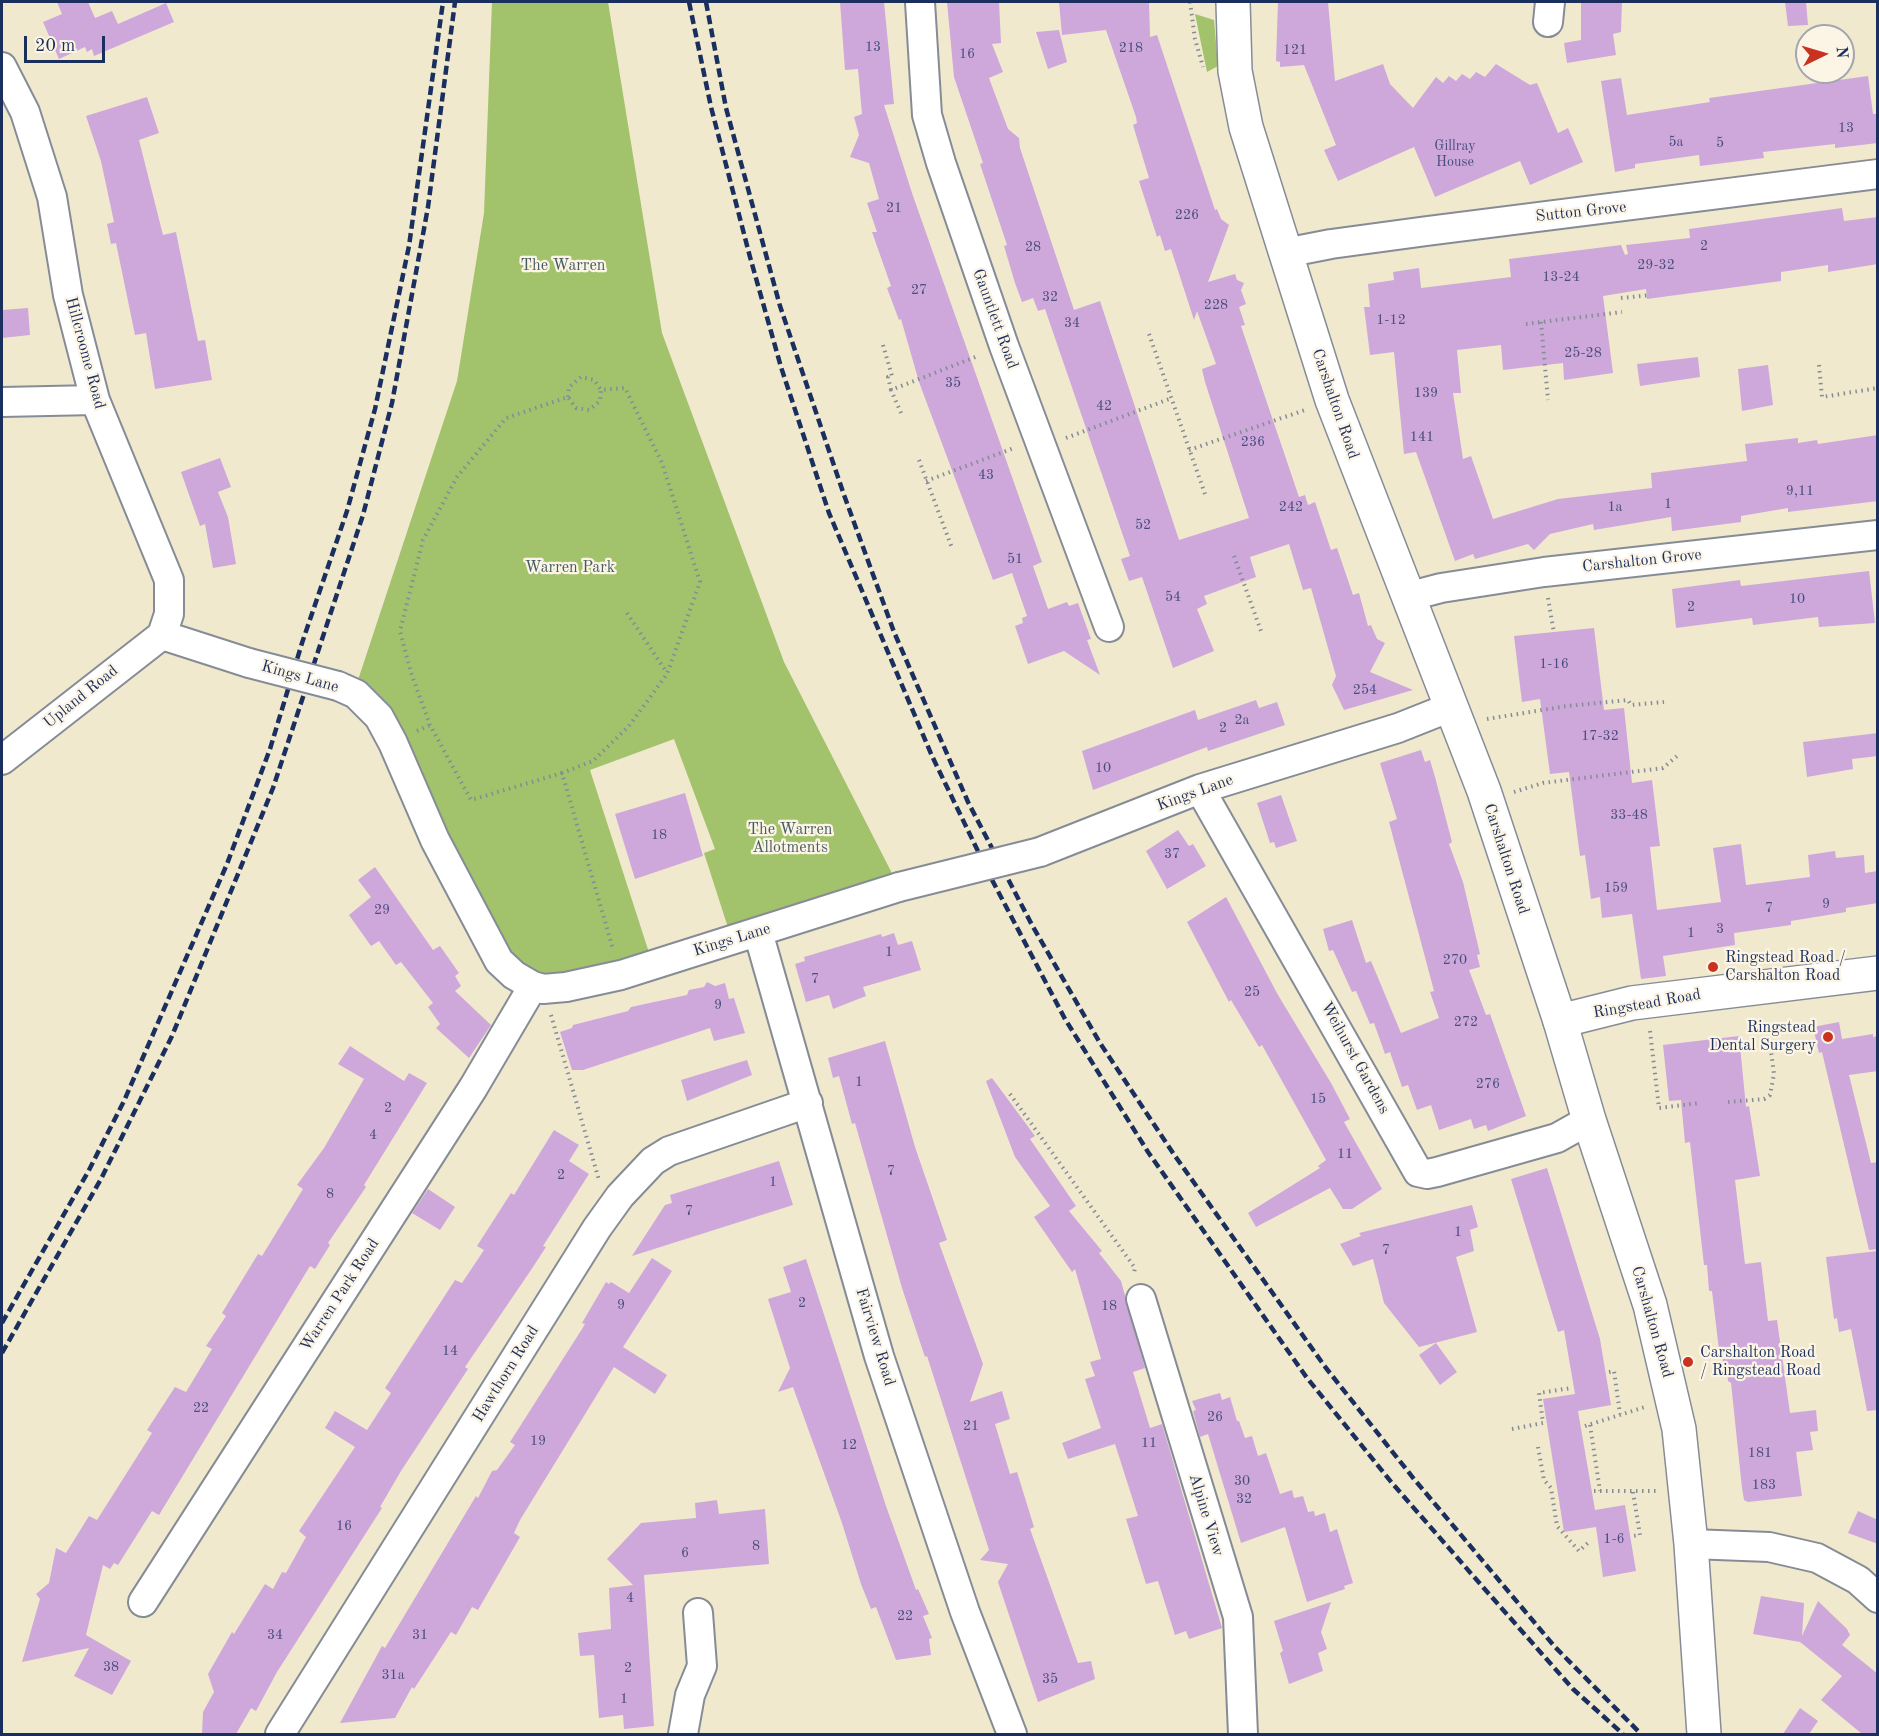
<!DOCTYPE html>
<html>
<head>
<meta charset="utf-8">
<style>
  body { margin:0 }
  #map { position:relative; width:1879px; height:1736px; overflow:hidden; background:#f0e9ce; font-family:"Old Standard TT",serif }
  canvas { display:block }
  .frame { position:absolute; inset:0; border:3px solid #1b2f5e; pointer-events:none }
  .north { position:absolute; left:1795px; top:24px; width:60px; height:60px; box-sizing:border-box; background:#fcf5e5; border:2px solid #a2a6af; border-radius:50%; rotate:85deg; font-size:16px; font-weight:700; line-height:24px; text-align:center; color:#1b2f5e }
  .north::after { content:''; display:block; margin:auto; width:21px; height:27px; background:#c8321e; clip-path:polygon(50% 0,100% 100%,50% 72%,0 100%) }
  .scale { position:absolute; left:24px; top:36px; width:81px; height:27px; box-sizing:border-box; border:3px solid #1b2f5e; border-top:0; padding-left:8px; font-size:18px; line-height:21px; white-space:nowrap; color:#1b2f5e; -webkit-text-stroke:4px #fcf5e5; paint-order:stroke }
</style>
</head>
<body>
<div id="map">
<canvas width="1879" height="1736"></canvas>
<div class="frame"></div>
<div class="north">N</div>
<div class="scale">20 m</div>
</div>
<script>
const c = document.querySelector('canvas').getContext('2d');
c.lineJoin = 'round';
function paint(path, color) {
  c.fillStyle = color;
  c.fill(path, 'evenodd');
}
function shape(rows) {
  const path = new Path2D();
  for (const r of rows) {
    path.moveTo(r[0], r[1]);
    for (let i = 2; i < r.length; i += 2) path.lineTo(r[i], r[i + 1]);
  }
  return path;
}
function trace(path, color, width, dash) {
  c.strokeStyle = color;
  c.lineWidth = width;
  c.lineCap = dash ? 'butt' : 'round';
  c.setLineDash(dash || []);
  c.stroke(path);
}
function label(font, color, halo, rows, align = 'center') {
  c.font = font + ' "Old Standard TT",serif';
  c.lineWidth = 4.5;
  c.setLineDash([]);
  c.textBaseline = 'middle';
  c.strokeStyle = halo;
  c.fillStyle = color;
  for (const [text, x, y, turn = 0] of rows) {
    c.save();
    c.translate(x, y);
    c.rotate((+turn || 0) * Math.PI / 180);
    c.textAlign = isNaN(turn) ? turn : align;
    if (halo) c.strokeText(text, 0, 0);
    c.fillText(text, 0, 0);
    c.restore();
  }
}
paint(shape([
  [492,2,608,2,662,333,784,662,899,887,732,940,704,853,715,849,674,739,590,770,653,965,567,984,516,973,358,680,457,381,484,213],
  [1195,14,1214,20,1218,66,1207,72]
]), '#a2c26b');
paint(shape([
  [57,2,88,2,95,18,112,11,118,24,166,3,174,22,94,56,92,49,87,52,85,47,59,59,43,22,62,14],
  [840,2,884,2,894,104,884,105,912,193,1042,562,1033,566,1048,609,1067,602,1069,606,1078,603,1091,639,1087,640,1100,675,1064,651,1028,664,1015,626,1023,623,1022,618,1027,616,1012,573,993,580,919,382,901,319,899,320,887,288,891,286,872,232,877,232,867,203,879,199,869,163,850,157,859,135,854,117,862,114,858,69,845,70],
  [947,2,999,2,1001,43,992,44,1003,72,989,78,1008,129,1019,138,1020,148,1074,310,1100,301,1179,540,1249,518,1205,382,1202,369,1216,364,1197,311,1194,320,1171,249,1165,251,1160,235,1157,237,1139,181,1149,178,1133,125,1137,123,1136,117,1106,30,1062,35,1059,2,1149,2,1150,37,1157,35,1215,210,1217,209,1221,219,1229,225,1208,282,1235,274,1237,280,1244,283,1241,290,1246,304,1239,307,1245,325,1241,326,1299,497,1305,495,1308,505,1315,502,1331,550,1337,548,1353,595,1359,593,1368,626,1371,625,1377,639,1385,643,1370,672,1413,690,1344,710,1332,685,1336,676,1311,588,1303,590,1289,544,1250,557,1256,577,1204,596,1207,604,1197,609,1214,651,1173,668,1142,577,1129,581,1121,559,1130,556,1045,309,1038,311,1033,298,1022,302,1015,283,1004,246,1007,245,980,164,983,163,954,77],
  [1278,2,1328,2,1335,81,1383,64,1390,84,1413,108,1436,77,1443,83,1449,76,1456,81,1462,74,1470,79,1476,72,1485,77,1496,64,1530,85,1537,83,1558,133,1568,128,1583,162,1530,185,1520,161,1435,197,1414,147,1338,181,1324,150,1336,145,1304,65,1280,67,1280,62,1276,61],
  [1581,2,1622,2,1621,32,1613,34,1616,55,1567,63,1564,43,1581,40],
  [1785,2,1806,2,1808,25,1788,26],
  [1059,30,1067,62,1048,69,1036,32],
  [1868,76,1873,114,1878,114,1878,143,1835,148,1835,144,1763,152,1764,158,1700,166,1699,155,1635,164,1635,168,1615,172,1601,81,1621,78,1627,115,1710,102,1709,98],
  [147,97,159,133,139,140,163,235,176,232,198,341,205,340,212,380,155,389,146,333,135,335,116,243,111,244,107,224,114,222,101,161,86,116],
  [1842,208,1844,221,1878,217,1878,264,1828,272,1828,265,1781,272,1781,281,1647,299,1646,289,1603,296,1613,373,1564,380,1563,363,1503,370,1501,345,1457,350,1461,393,1453,393,1463,459,1471,456,1493,519,1558,499,1652,488,1651,473,1747,461,1745,444,1798,438,1798,443,1817,440,1818,444,1878,435,1878,501,1788,512,1788,508,1741,516,1741,522,1672,531,1671,517,1594,530,1593,524,1550,534,1534,550,1528,544,1475,559,1473,554,1455,561,1416,452,1404,454,1394,352,1370,355,1364,307,1370,307,1368,284,1394,280,1393,272,1419,268,1421,288,1511,277,1509,259,1621,245,1625,255,1628,254,1626,245,1690,238,1689,229],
  [28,308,30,335,2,338,2,310],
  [1698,357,1700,377,1640,386,1637,364],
  [1768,365,1773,405,1742,411,1738,369],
  [220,458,231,487,218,492,228,517,236,564,213,568,205,524,200,526,181,472],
  [1869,571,1875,623,1819,627,1818,617,1753,625,1752,618,1676,628,1672,589,1740,580,1741,586],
  [1594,628,1604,710,1624,708,1632,783,1652,780,1660,846,1650,847,1657,910,1721,902,1713,848,1741,844,1746,885,1810,877,1808,855,1835,851,1836,858,1864,855,1865,873,1878,871,1878,903,1846,908,1846,912,1791,921,1791,925,1734,933,1735,945,1663,956,1666,976,1641,979,1632,914,1602,918,1600,897,1591,899,1585,855,1580,856,1569,772,1550,774,1540,699,1522,702,1514,636],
  [1256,700,1259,708,1277,702,1285,725,1208,751,1207,747,1093,790,1082,751,1195,710,1198,720],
  [1878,733,1878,756,1852,759,1853,769,1807,777,1803,742],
  [1421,750,1425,762,1430,760,1435,777,1452,842,1449,844,1463,882,1480,954,1477,955,1480,967,1469,970,1486,1015,1490,1014,1526,1116,1488,1131,1486,1125,1474,1129,1471,1119,1439,1130,1431,1105,1417,1110,1408,1085,1402,1087,1390,1052,1385,1054,1374,1023,1370,1024,1356,991,1352,992,1333,950,1329,951,1323,929,1352,920,1366,963,1371,961,1401,1033,1439,1018,1430,992,1434,991,1389,822,1397,819,1380,763],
  [685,793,703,856,635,879,615,814],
  [1281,795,1297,841,1276,848,1274,842,1270,843,1257,803],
  [1178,830,1189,846,1193,844,1206,866,1167,889,1146,851],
  [375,867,433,950,440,946,459,973,455,976,461,986,455,991,491,1025,469,1058,436,1028,440,1024,428,1007,433,1003,401,962,396,965,379,941,371,946,349,915,371,897,358,880],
  [1226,897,1278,995,1331,1083,1350,1119,1344,1122,1382,1189,1352,1209,1343,1209,1330,1188,1256,1227,1248,1213,1320,1168,1318,1166,1326,1160,1262,1045,1259,1047,1231,1000,1229,1002,1187,922],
  [894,933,898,945,912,941,921,970,863,987,866,996,833,1009,829,995,806,1002,795,964,805,961,804,957,881,934,882,937],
  [707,982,715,986,725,983,729,999,734,998,745,1033,714,1041,710,1028,583,1070,572,1070,560,1032,572,1028,573,1025,628,1011,631,1007,687,995,689,990,704,987],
  [1839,1022,1842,1039,1873,1034,1873,1037,1878,1036,1878,1071,1849,1075,1871,1163,1878,1162,1878,1249,1869,1250,1822,1052,1819,1053,1813,1027],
  [1739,1036,1746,1107,1749,1106,1760,1176,1735,1180,1745,1264,1761,1262,1768,1321,1777,1320,1790,1413,1816,1410,1818,1431,1810,1432,1813,1450,1796,1452,1802,1496,1748,1502,1744,1500,1742,1488,1731,1383,1728,1381,1726,1361,1723,1362,1722,1350,1719,1350,1712,1291,1709,1291,1707,1265,1704,1265,1690,1142,1685,1143,1681,1100,1669,1101,1663,1045],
  [885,1041,915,1147,947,1240,939,1243,983,1364,970,1402,1002,1391,1010,1419,995,1424,1010,1474,1017,1472,1034,1527,1030,1529,1078,1663,1091,1661,1095,1679,1038,1702,998,1582,1008,1564,980,1560,989,1550,927,1356,925,1357,902,1288,855,1123,852,1124,839,1076,833,1078,828,1058],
  [350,1046,404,1081,409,1073,427,1083,364,1185,366,1187,328,1243,330,1245,315,1269,310,1266,159,1515,152,1511,118,1565,114,1563,110,1569,103,1565,86,1635,131,1661,112,1695,74,1676,89,1648,22,1662,40,1599,36,1594,49,1583,56,1548,66,1553,89,1516,97,1520,152,1433,147,1430,175,1387,186,1392,212,1349,206,1346,226,1316,222,1313,258,1254,262,1256,303,1189,297,1185,324,1148,364,1079,338,1064],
  [747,1060,752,1075,687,1101,681,1080],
  [992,1078,1035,1136,1030,1139,1076,1206,1069,1211,1102,1251,1099,1253,1121,1281,1145,1368,1133,1372,1150,1428,1162,1424,1222,1628,1189,1639,1186,1631,1175,1635,1158,1581,1146,1584,1126,1519,1138,1516,1115,1444,1068,1459,1062,1443,1101,1428,1085,1379,1095,1376,1090,1362,1101,1359,1075,1269,1072,1272,1034,1217,1050,1206,1015,1157,986,1081],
  [554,1130,579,1145,569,1161,589,1174,543,1246,546,1247,531,1270,465,1367,468,1369,401,1471,380,1507,382,1508,277,1672,256,1711,251,1708,236,1734,202,1734,203,1712,214,1692,208,1674,232,1632,234,1634,265,1584,273,1589,282,1572,286,1573,306,1537,299,1531,355,1447,325,1428,335,1411,367,1430,391,1393,385,1388,455,1280,462,1283,484,1250,477,1246,511,1193,514,1195],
  [779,1161,793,1205,632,1256,665,1205,672,1203,670,1195],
  [1547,1168,1600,1339,1611,1405,1578,1411,1595,1510,1625,1505,1636,1571,1603,1577,1596,1527,1564,1532,1543,1399,1575,1394,1564,1330,1558,1332,1511,1179],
  [428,1189,455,1207,440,1230,412,1213],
  [1472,1205,1478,1227,1470,1230,1474,1251,1456,1257,1477,1332,1419,1347,1384,1303,1373,1259,1353,1266,1340,1244,1361,1236,1359,1233],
  [1878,1251,1878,1410,1867,1411,1851,1329,1839,1332,1837,1318,1834,1319,1826,1257],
  [652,1258,672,1271,623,1347,667,1375,655,1394,614,1367,520,1520,514,1533,520,1537,478,1610,472,1607,456,1635,451,1632,414,1689,412,1687,395,1718,340,1723,382,1646,385,1648,476,1496,478,1498,492,1471,497,1470,515,1445,510,1442,582,1329,585,1324,582,1323,606,1282,609,1284,611,1282,629,1293],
  [806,1259,886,1506,916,1590,918,1589,929,1614,923,1616,932,1638,929,1639,931,1655,896,1660,876,1607,871,1609,861,1584,842,1523,793,1387,778,1392,790,1368,768,1299,791,1292,783,1267],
  [1436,1343,1457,1372,1440,1385,1419,1355],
  [1220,1393,1222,1400,1230,1397,1237,1421,1239,1421,1245,1438,1252,1436,1258,1456,1266,1453,1280,1494,1292,1490,1294,1498,1303,1496,1308,1512,1314,1511,1315,1516,1325,1513,1330,1532,1337,1529,1353,1583,1344,1586,1345,1589,1307,1602,1285,1527,1241,1543,1208,1434,1200,1437,1193,1411,1196,1410,1192,1401],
  [717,1500,719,1514,765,1509,769,1564,644,1575,654,1726,624,1729,623,1715,599,1718,594,1655,580,1656,578,1633,611,1629,609,1588,633,1585,607,1559,641,1523,696,1518,695,1503],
  [1858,1511,1878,1520,1878,1544,1848,1533],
  [1761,1596,1804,1603,1802,1636,1818,1601,1847,1629,1850,1635,1842,1645,1878,1674,1878,1734,1862,1734,1821,1700,1842,1676,1800,1642,1753,1634],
  [1331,1602,1321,1632,1327,1649,1318,1653,1323,1671,1289,1684,1280,1653,1283,1651,1274,1621],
  [1800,1708,1818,1721,1809,1734,1783,1734]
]), '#cea8db');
const minor = shape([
  [920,2,927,115,941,163,1004,346,1109,627],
  [1548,22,1550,2],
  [2,67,25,112,52,197,68,295,95,400,169,580,169,614,162,635],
  [1285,253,1331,244,1427,231,1878,174],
  [2,402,95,400],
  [1407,597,1441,588,1544,572,1878,535],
  [162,635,249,663],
  [338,686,356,694,379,717,393,743,435,840,499,961,514,975,533,986,543,989,566,987,621,975,899,887],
  [2,760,162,635],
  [1200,789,1418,1172,1427,1174,1437,1172,1557,1138,1589,1120],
  [1040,852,1200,789,1398,728,1451,707],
  [758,932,879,1356,965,1612,1012,1734],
  [1141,1299,1238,1617,1243,1734],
  [1691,1544,1769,1547,1817,1558,1858,1580,1878,1598],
  [143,1602,473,1088,533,986],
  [280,1734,597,1228,620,1196,653,1161,669,1151,808,1103],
  [683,1734,690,1695,702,1666,698,1613]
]);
const tertiary = shape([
  [1560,1021,1632,1003,1878,973]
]);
const trunk = shape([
  [1233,2,1235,71,1246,127,1332,400,1484,791,1560,1021,1589,1120,1650,1305,1679,1429,1691,1544,1704,1734]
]);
trace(minor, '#868c96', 32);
trace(tertiary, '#868c96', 36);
trace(trunk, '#868c96', 36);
trace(shape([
  [1190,2,1195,39,1203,67],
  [1621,298,1651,295],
  [1541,322,1548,400],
  [1526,324,1622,312],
  [1149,334,1206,497],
  [883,345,892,376,888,377,891,390],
  [1819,365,1822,397,1878,388],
  [568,397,569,387,581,377,594,380,601,390],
  [901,413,891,390,978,356],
  [1066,438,1172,398],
  [1189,450,1305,410],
  [919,460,952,548],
  [926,481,1014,448],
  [1234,556,1261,631],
  [1548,598,1554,633],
  [627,613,667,673],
  [1487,719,1567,706,1628,700,1631,705,1664,702],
  [417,731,430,725],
  [562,773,471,800,430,725,411,673,400,631,423,540,457,477,506,418,568,397,576,408,589,410,600,401,601,390,625,388,662,463,700,582,667,674,629,726,593,761,562,773,613,949],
  [1514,792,1543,783,1663,768,1677,756],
  [551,1015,599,1180],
  [1650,1031,1659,1108,1700,1103],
  [1010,1094,1135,1268,1134,1273],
  [1728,1102,1764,1099,1770,1095,1774,1074,1771,1051,1799,1043],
  [1609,1372,1614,1371,1620,1414],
  [1590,1425,1600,1491],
  [1585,1426,1645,1407],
  [1512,1429,1543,1423,1539,1393,1571,1388],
  [1538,1447,1544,1480,1551,1488,1557,1526,1579,1551,1590,1541],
  [1594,1491,1656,1491],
  [1633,1492,1640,1535,1633,1536]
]), '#868c96', 4, [1.5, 4.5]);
trace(minor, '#fff', 28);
trace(tertiary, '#fff', 33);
trace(trunk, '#fff', 33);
trace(shape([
  [689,2,711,107,750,257,781,367,829,513,932,756,990,876,1065,1019,1148,1152,1307,1378,1392,1483,1482,1586,1573,1689,1623,1734],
  [706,2,726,108,780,306,844,495,894,632,968,802,1032,925,1100,1043,1175,1156,1326,1368,1414,1479,1555,1647,1641,1734],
  [2,1323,88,1172,124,1101,227,864,270,749,302,643,347,511,375,409,409,246,443,2],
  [2,1353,101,1179,172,1036,273,788,363,515,392,403,428,207,455,2]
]), '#1b2f5e', 4.5, [9, 4.5]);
const minorBridge = shape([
  [249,663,338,686],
  [899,887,1040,852]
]);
trace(minorBridge, '#868c96', 32, []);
trace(minorBridge, '#fff', 28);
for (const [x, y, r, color] of [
  [1713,967,6,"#c8321e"],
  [1828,1037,6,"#c8321e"],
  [1688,1362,6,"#c8321e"]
]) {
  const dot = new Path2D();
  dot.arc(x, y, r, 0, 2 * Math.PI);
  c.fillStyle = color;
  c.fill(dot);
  trace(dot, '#fcf5e5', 2);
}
label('14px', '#484d7d', null, [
  ["13",873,47],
  ["218",1131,48],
  ["121",1295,50],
  ["16",967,54],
  ["13",1846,128],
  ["5a",1676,142],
  ["5",1720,143],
  ["Gillray",1455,146],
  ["House",1455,162],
  ["21",894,208],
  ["226",1187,215],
  ["2",1704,246],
  ["28",1033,247],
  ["29-32",1656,265],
  ["13-24",1561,277],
  ["27",919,290],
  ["32",1050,297],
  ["228",1216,305],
  ["1-12",1391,320],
  ["34",1072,323],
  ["25-28",1583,353],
  ["35",953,383],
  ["139",1426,393],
  ["42",1104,406],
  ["141",1422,437],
  ["236",1253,442],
  ["43",986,475],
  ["9,11",1800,491],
  ["1",1668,504],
  ["242",1291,507],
  ["1a",1615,507],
  ["52",1143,525],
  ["51",1015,559],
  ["54",1173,597],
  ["10",1797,599],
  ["2",1691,607],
  ["1-16",1554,664],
  ["254",1365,690],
  ["2a",1242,720],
  ["2",1223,728],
  ["17-32",1600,736],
  ["10",1103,768],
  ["33-48",1629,815],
  ["18",659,835],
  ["37",1172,854],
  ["159",1616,888],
  ["9",1826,904],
  ["7",1769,908],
  ["29",382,910],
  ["3",1720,929],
  ["1",1691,933],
  ["1",889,952],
  ["270",1455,960],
  ["7",815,979],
  ["25",1252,992],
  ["9",718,1005],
  ["272",1466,1022],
  ["1",859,1082],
  ["276",1488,1084],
  ["15",1318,1099],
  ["2",388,1108],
  ["4",373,1135],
  ["11",1345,1154],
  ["7",891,1171],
  ["2",561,1175],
  ["1",773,1182],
  ["8",330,1194],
  ["7",689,1211],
  ["1",1458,1232],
  ["7",1386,1250],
  ["2",802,1303],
  ["9",621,1305],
  ["18",1109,1306],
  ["14",450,1351],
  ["22",201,1408],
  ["26",1215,1417],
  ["21",971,1426],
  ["19",538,1441],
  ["11",1149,1443],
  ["12",849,1445],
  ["181",1760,1453],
  ["30",1242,1481],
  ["183",1764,1485],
  ["32",1244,1499],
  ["16",344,1526],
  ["1-6",1614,1539],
  ["8",756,1546],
  ["6",685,1553],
  ["4",630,1598],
  ["22",905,1616],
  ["34",275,1635],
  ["31",420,1635],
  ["38",111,1667],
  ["2",628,1668],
  ["31a",393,1675],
  ["35",1050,1679],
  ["1",624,1699]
]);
label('16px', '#1b2f5e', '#fcf5e5', [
  ["Sutton Grove",1581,212,-6],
  ["Gauntlett Road",995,319,70],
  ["Hillcroome Road",85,353,75],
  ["Carshalton Road",1335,404,71],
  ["Carshalton Grove",1642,561,-6],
  ["Kings Lane",300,677,16],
  ["Upland Road",81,697,-39],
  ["Kings Lane",1195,793,-20],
  ["Carshalton Road",1506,859,72],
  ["Kings Lane",732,940,-17],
  ["Ringstead Road",1647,1004,-10],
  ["Weihurst Gardens",1355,1058,61],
  ["Warren Park Road",340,1295,-57],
  ["Carshalton Road",1652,1322,74],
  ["Fairview Road",875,1337,73],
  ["Hawthorn Road",506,1374,-58],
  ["Alpine View",1206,1515,73]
]);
label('16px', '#445b62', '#fcf5e5', [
  ["The Warren",563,266],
  ["Warren Park",570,568],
  ["The Warren",790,830],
  ["Allotments",790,848]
]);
label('16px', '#1b2f5e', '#fcf5e5', [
  ["Ringstead Road /",1725,958],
  ["Carshalton Road",1725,976],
  ["Ringstead",1816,1028,"right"],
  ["Dental Surgery",1816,1046,"right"],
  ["Carshalton Road",1700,1353],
  ["/ Ringstead Road",1700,1371]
], 'left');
</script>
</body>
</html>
